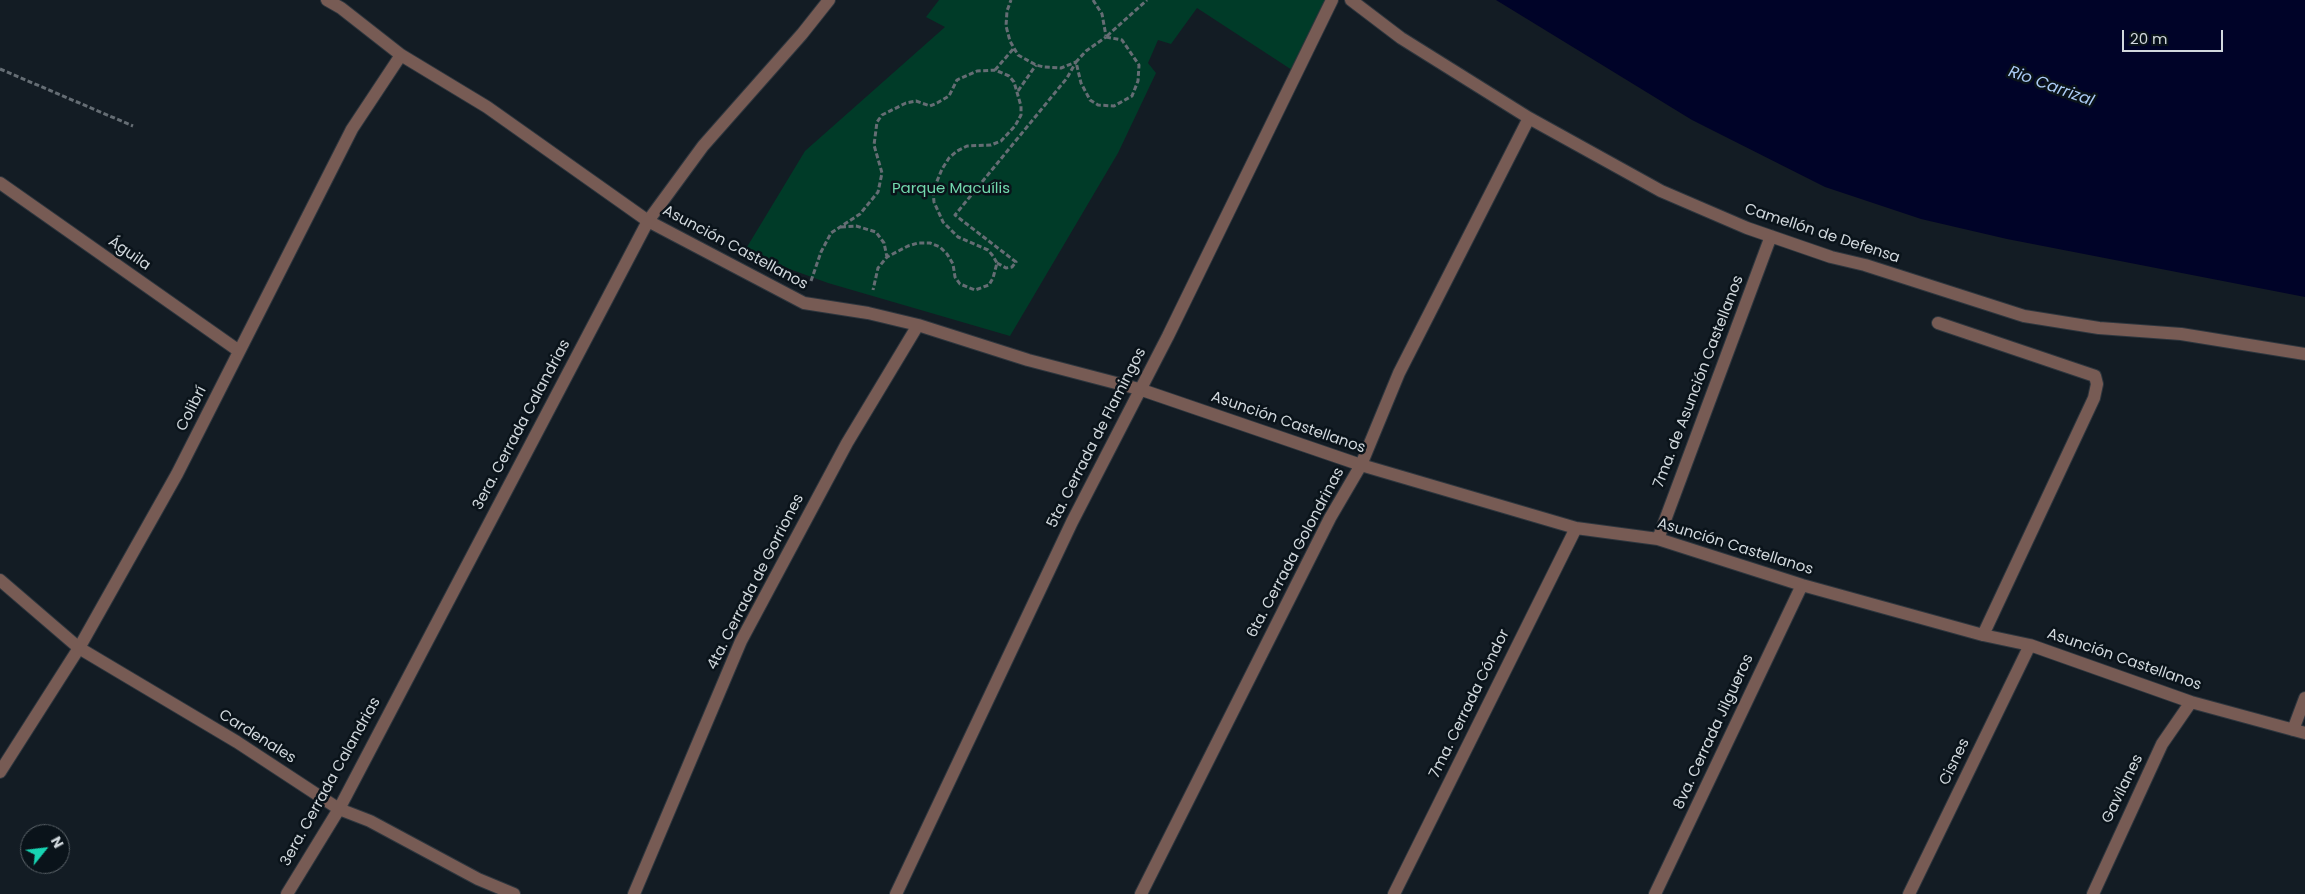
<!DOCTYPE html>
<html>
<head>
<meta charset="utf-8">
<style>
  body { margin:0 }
  #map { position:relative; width:2305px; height:894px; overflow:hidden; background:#131c24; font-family:Poppins,sans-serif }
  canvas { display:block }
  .north { position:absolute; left:20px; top:824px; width:50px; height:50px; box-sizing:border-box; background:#0a131a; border:1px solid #5a6268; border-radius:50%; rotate:61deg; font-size:14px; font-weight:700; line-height:20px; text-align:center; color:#d1d8dd }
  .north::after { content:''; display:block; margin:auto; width:18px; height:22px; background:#17d5b3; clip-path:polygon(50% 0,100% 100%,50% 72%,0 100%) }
  .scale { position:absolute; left:2122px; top:30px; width:101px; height:22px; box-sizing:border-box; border:2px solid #d1d8dd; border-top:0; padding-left:6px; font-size:15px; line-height:18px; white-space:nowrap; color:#d1d8dd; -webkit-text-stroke:4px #0a131a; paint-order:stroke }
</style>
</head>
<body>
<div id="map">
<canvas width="2305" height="894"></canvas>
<div class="north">N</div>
<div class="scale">20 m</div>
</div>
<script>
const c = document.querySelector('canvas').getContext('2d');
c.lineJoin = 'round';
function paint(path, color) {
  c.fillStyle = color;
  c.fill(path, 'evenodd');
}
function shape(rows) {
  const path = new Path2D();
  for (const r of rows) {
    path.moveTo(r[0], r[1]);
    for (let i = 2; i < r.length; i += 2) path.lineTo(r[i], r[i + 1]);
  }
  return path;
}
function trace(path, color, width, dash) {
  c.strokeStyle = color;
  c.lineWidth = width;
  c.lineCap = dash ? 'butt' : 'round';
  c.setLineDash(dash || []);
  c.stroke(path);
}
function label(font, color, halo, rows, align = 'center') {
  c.font = font + ' Poppins,sans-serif';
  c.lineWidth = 5;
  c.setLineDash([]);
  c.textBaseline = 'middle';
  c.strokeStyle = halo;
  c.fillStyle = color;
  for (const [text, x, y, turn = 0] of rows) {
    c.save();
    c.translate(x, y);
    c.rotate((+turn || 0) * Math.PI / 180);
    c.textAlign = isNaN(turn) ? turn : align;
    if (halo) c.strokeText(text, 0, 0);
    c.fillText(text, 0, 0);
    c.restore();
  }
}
paint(shape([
  [939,0,1326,0,1292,70,1197,8,1171,44,1158,40,1148,63,1156,73,1118,153,1010,336,828,283,784,267,747,247,805,151,945,27,926,17]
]), '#003b28');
paint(shape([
  [1496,0,2305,0,2305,297,2007,239,1921,219,1825,187,1692,120]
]), '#000328');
const minor = shape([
  [327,0,341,8,401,55,487,107,648,221,804,303,868,313,918,325,1028,360,1139,389,1361,465,1576,528,1658,539,1802,585,1983,635,2030,645,2191,702,2305,733],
  [1351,0,1401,38,1529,118,1661,191,1747,228,1831,257,1865,265,2024,316,2099,328,2181,334,2305,354],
  [0,183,239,351],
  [1938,323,2095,376,2097,384,2094,398,1983,635],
  [1658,539,1771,236],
  [0,580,79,648,237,742,339,809,370,821,478,879,514,894],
  [2293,730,2305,698],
  [0,772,79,648,177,474,352,129,401,55],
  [287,894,339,809,648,221,703,146,802,34,829,0],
  [634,894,741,641,847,443,918,325],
  [896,894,1072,522,1168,336,1332,0],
  [1141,894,1330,518,1361,465,1399,373,1529,118],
  [1394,894,1576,528],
  [1655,894,1802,585],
  [1909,894,2030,645],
  [2093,894,2162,744,2191,702]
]);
trace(minor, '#2e363e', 14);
trace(shape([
  [1093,0,1102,14,1106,36],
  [1107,36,1147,0],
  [1106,37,1122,40,1139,65,1138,81,1132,96,1114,106,1098,105,1090,100,1081,83,1076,62,1086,51,1106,37],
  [0,69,133,126],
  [995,70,1014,48],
  [1018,91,1036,65],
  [841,227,856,226,876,232,884,243,887,257],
  [997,263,1006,268,1012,267,1016,262,955,215,1067,78,1076,62,1061,68,1044,67,1036,65,1018,55,1010,41,1006,26,1007,11,1011,0],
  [811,281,821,252,831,233,860,214,878,192,882,173,874,145,877,122,882,115,906,103,916,101,930,106,937,103,949,96,957,80,977,71,995,70,1009,76,1014,82,1021,106,1021,115,1015,126,1001,141,991,145,967,146,957,151,949,158,942,169,933,191,934,202,943,222,958,237,988,250,993,256,997,263,993,278,989,285,975,290,960,284,955,277,953,264,947,254,940,247,930,243,918,243,908,246,887,257,878,268,873,290]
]), '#656d74', 3, [5, 2.5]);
trace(minor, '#775b54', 12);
label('15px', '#72d8ad', '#0a131a', [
  ["Parque Macuílis",951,189]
]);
label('15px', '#d1d8dd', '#0a131a', [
  ["Camellón de Defensa",1822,234,18],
  ["Asunción Castellanos",735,248,28],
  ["Águila",129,254,35],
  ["7ma. de Asunción Castellanos",1699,382,-69],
  ["Colibrí",192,409,-63],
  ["Asunción Castellanos",1288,423,19],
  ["3era. Cerrada Calandrias",522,425,-62],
  ["5ta. Cerrada de Flamingos",1097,438,-63],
  ["Asunción Castellanos",1735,547,17],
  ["6ta. Cerrada Golondrinas",1296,553,-62],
  ["4ta. Cerrada de Gorriones",756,582,-63],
  ["Asunción Castellanos",2124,660,19],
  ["7ma. Cerrada Cóndor",1470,704,-64],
  ["8va. Cerrada Jilgueros",1714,732,-65],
  ["Cardenales",257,737,32],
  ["Cisnes",1955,762,-64],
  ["3era. Cerrada Calandrias",331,782,-61],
  ["Gavilanes",2123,789,-64]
]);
label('italic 16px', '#acccf6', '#0a131a', [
  ["Rio Carrizal",2051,87,20]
]);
</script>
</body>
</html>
